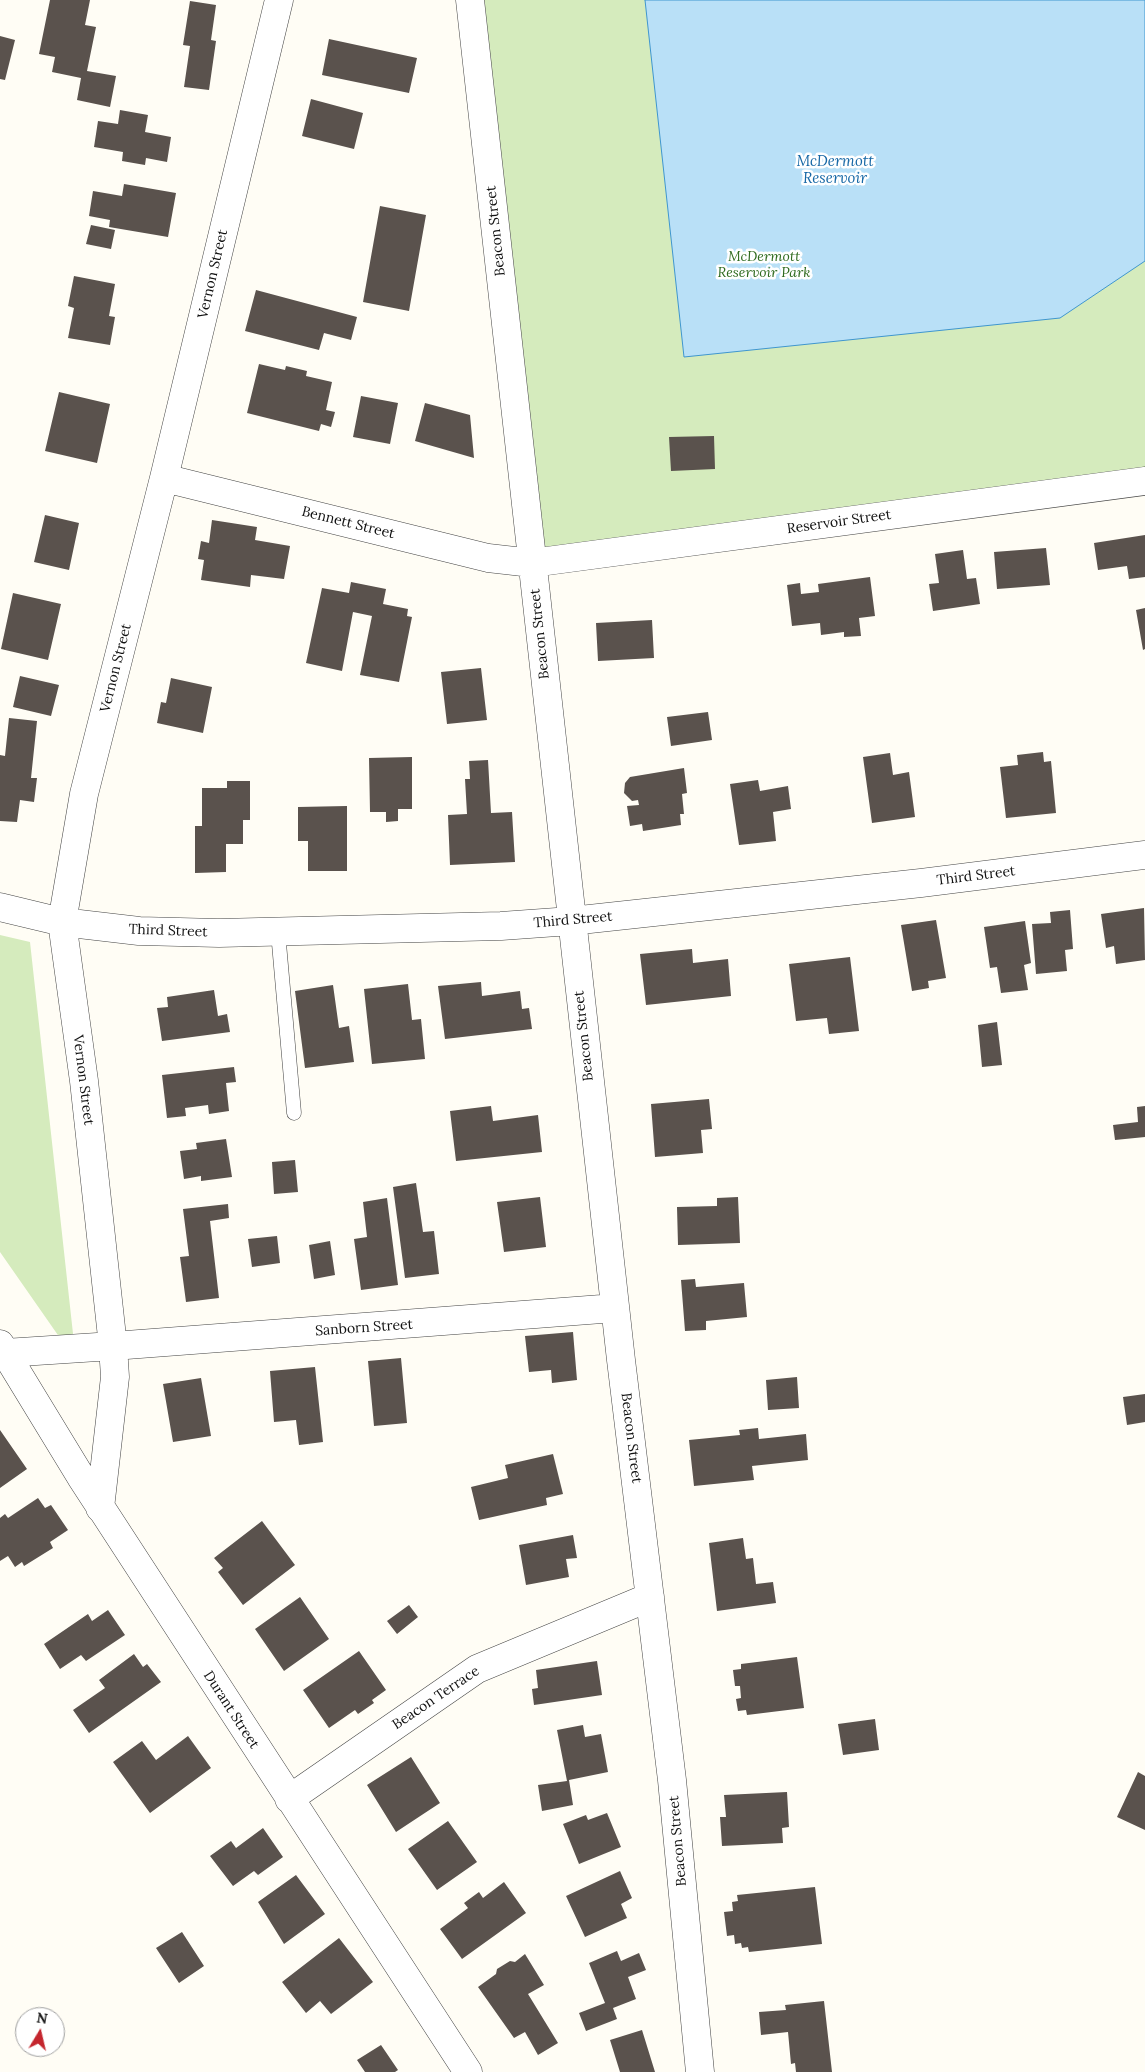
<!DOCTYPE html>
<html>
<head>
<meta charset="utf-8">
<style>
  body { margin:0 }
  #map { position:relative; width:1145px; height:2072px; overflow:hidden; background:#fffdf5; font-family:Lora,serif }
  canvas { display:block }
  .north { position:absolute; left:15px; top:2007px; width:50px; height:50px; box-sizing:border-box; background:#fff; border:1px solid #a0a0a0; border-radius:50%; rotate:9deg; font-size:14px; font-weight:700; line-height:20px; text-align:center; color:#111 }
  .north::after { content:''; display:block; margin:auto; width:18px; height:22px; background:#c4262e; clip-path:polygon(50% 0,100% 100%,50% 72%,0 100%) }
</style>
</head>
<body>
<div id="map">
<canvas width="1145" height="2072"></canvas>
<div class="north">N</div>
</div>
<script>
const c = document.querySelector('canvas').getContext('2d');
c.lineJoin = 'round';
function paint(path, color) {
  c.fillStyle = color;
  c.fill(path, 'evenodd');
}
function shape(rows) {
  const path = new Path2D();
  for (const r of rows) {
    path.moveTo(r[0], r[1]);
    for (let i = 2; i < r.length; i += 2) path.lineTo(r[i], r[i + 1]);
  }
  return path;
}
function trace(path, color, width, dash) {
  c.strokeStyle = color;
  c.lineWidth = width;
  c.lineCap = dash ? 'butt' : 'round';
  c.setLineDash(dash || []);
  c.stroke(path);
}
function label(font, color, halo, rows, align = 'center') {
  c.font = font + ' Lora,serif';
  c.lineWidth = 5;
  c.setLineDash([]);
  c.textBaseline = 'middle';
  c.strokeStyle = halo;
  c.fillStyle = color;
  for (const [text, x, y, turn = 0] of rows) {
    c.save();
    c.translate(x, y);
    c.rotate((+turn || 0) * Math.PI / 180);
    c.textAlign = isNaN(turn) ? turn : align;
    if (halo) c.strokeText(text, 0, 0);
    c.fillText(text, 0, 0);
    c.restore();
  }
}
paint(shape([
  [467,0,1145,0,1145,481,532,563],
  [0,935,30,942,76,1361,0,1252]
]), '#d5ebbd');
const water = shape([
  [645,0,1145,0,1145,261,1060,318,684,357,645,0]
]);
paint(water, '#b9e0f7');
trace(water, '#3f96cf', 1);
paint(shape([
  [50,0,90,0,85,25,96,27,87,71,116,76,110,107,77,100,81,78,52,72,55,57,39,54],
  [190,1,216,5,211,40,216,41,209,90,184,87,190,46,183,45],
  [0,36,15,40,5,80,0,79],
  [329,39,417,58,409,93,322,75],
  [311,99,363,113,354,149,302,136],
  [120,110,148,115,145,132,171,137,167,162,146,158,145,165,122,161,123,152,94,147,98,121,118,124],
  [124,184,176,193,168,237,109,227,110,220,89,216,93,191,122,196],
  [380,206,426,215,409,311,363,302],
  [91,225,115,230,111,249,86,244],
  [74,276,115,284,109,316,115,317,110,345,68,338,74,308,68,306],
  [256,290,357,317,351,340,324,333,319,350,245,331],
  [259,364,285,370,286,366,307,371,306,376,332,382,326,410,335,412,331,427,321,424,319,431,247,413],
  [59,392,110,404,97,463,45,451],
  [361,396,398,403,390,444,353,437],
  [425,403,470,415,474,458,415,441],
  [714,436,715,469,671,471,669,437],
  [45,515,79,523,69,570,34,562],
  [212,520,257,527,255,540,290,546,284,579,251,575,250,587,201,580,204,560,198,559,201,541,209,543],
  [1145,535,1145,577,1129,579,1127,566,1098,570,1094,543],
  [1046,548,1050,585,997,589,994,552],
  [963,550,967,579,976,578,980,604,933,611,929,584,939,583,935,554],
  [870,577,875,616,859,618,861,636,844,637,844,632,821,635,820,623,792,626,787,585,800,583,801,594,819,592,818,584],
  [351,582,386,589,383,604,408,609,407,616,412,617,399,682,360,675,372,616,353,612,342,671,306,663,322,588,349,593],
  [13,593,61,604,48,660,1,649],
  [1145,608,1145,649,1143,650,1136,610],
  [652,620,654,658,598,661,596,623],
  [481,668,487,720,447,724,441,672],
  [20,676,59,685,51,716,13,707],
  [171,678,212,687,203,733,157,723,161,702,166,703],
  [708,712,712,740,671,746,667,717],
  [9,718,37,721,31,778,37,778,34,802,20,800,17,822,0,821,0,755,5,756],
  [1043,752,1044,762,1051,761,1056,813,1006,818,1000,767,1018,765,1017,755],
  [890,753,893,775,909,772,915,817,872,823,863,757],
  [412,757,412,809,398,809,398,821,386,822,386,812,370,812,369,758],
  [488,760,491,813,512,812,515,862,450,865,448,815,467,814,465,779,470,779,469,761],
  [684,768,687,793,682,794,684,814,680,814,681,825,643,831,642,824,630,826,627,806,639,805,638,800,632,801,624,793,625,783,630,777],
  [758,780,760,791,788,786,791,809,773,812,776,841,739,845,730,784],
  [227,781,250,781,250,820,243,820,243,844,226,844,226,872,195,873,195,826,202,826,202,788,227,788],
  [347,806,347,871,308,871,308,841,298,841,298,807],
  [1144,908,1145,960,1116,964,1114,946,1106,948,1101,914],
  [1070,910,1073,949,1065,950,1067,971,1036,974,1032,924,1051,923,1050,912],
  [936,920,946,978,928,981,929,988,912,991,901,925],
  [1025,921,1031,963,1024,965,1028,990,1001,993,997,967,990,968,984,927],
  [692,949,693,963,728,959,731,996,646,1005,640,954],
  [850,957,859,1031,829,1034,827,1018,796,1021,789,964],
  [481,982,482,996,520,991,522,1009,529,1008,532,1029,445,1039,438,986],
  [408,984,412,1020,421,1019,425,1059,372,1064,364,989],
  [333,985,339,1028,349,1026,354,1062,305,1068,295,991],
  [214,990,218,1016,227,1014,230,1032,162,1041,157,1008,168,1007,167,997],
  [997,1022,1002,1065,982,1067,978,1025],
  [234,1067,236,1082,226,1083,229,1111,209,1114,208,1105,185,1108,186,1116,167,1118,162,1075],
  [709,1099,712,1129,701,1130,703,1153,655,1157,651,1104],
  [491,1106,493,1121,538,1115,542,1152,456,1161,450,1111],
  [1145,1106,1145,1137,1115,1140,1113,1125,1138,1122,1137,1107],
  [226,1139,232,1177,201,1181,201,1176,184,1179,180,1151,197,1149,196,1143],
  [295,1160,298,1192,274,1194,272,1162],
  [416,1183,423,1232,434,1231,439,1274,405,1278,393,1187],
  [540,1197,546,1247,504,1252,497,1202],
  [738,1197,740,1243,678,1245,677,1207,717,1206,717,1198],
  [387,1198,398,1285,361,1290,354,1239,367,1237,363,1202],
  [228,1204,229,1218,210,1221,219,1298,186,1302,180,1257,189,1256,183,1209],
  [277,1236,280,1263,252,1267,248,1239],
  [330,1241,335,1275,314,1279,309,1245],
  [695,1279,696,1287,744,1283,747,1317,706,1321,706,1330,685,1331,681,1280],
  [573,1332,577,1380,552,1383,551,1370,529,1372,525,1336],
  [401,1358,407,1423,374,1426,368,1361],
  [315,1367,323,1442,299,1445,296,1420,274,1422,270,1371],
  [797,1377,799,1408,768,1410,766,1380],
  [201,1378,211,1436,173,1442,163,1384],
  [1145,1394,1145,1422,1127,1425,1123,1397],
  [758,1428,759,1439,806,1434,808,1460,752,1466,754,1480,694,1486,689,1440,740,1435,739,1430],
  [0,1430,27,1469,0,1488],
  [553,1454,563,1494,546,1498,547,1505,479,1520,471,1487,508,1478,505,1465],
  [38,1498,45,1508,51,1505,68,1530,50,1542,53,1548,24,1566,22,1562,15,1567,8,1556,0,1561,0,1518,5,1514,8,1518],
  [262,1521,295,1565,243,1605,218,1572,223,1568,214,1558],
  [573,1535,577,1558,566,1559,569,1577,526,1585,519,1545],
  [743,1538,746,1559,753,1558,756,1584,773,1582,776,1603,717,1611,709,1543],
  [300,1597,329,1639,284,1671,255,1629],
  [409,1605,418,1617,397,1634,387,1621],
  [108,1610,125,1635,86,1661,81,1655,60,1669,44,1644,88,1614,92,1621],
  [359,1651,386,1690,372,1700,374,1703,358,1714,355,1710,329,1728,303,1690],
  [134,1654,143,1667,147,1664,161,1682,89,1733,73,1710,105,1688,99,1680],
  [797,1657,804,1708,747,1715,746,1710,738,1711,736,1699,741,1698,740,1686,735,1686,733,1670,741,1669,741,1664],
  [597,1661,602,1695,534,1705,532,1689,538,1688,536,1670],
  [875,1719,879,1750,843,1755,838,1724],
  [583,1725,585,1737,601,1734,608,1772,569,1780,573,1805,542,1811,538,1785,567,1781,557,1730],
  [188,1736,211,1768,150,1813,113,1762,142,1741,156,1760],
  [411,1757,440,1803,396,1832,367,1785],
  [1138,1772,1145,1776,1145,1830,1117,1817],
  [787,1792,789,1827,782,1828,783,1843,722,1846,720,1817,726,1817,724,1795],
  [607,1813,621,1847,579,1864,563,1824,586,1815,588,1820],
  [448,1821,477,1862,437,1890,408,1849],
  [263,1828,283,1857,258,1875,254,1871,233,1886,210,1856,231,1841,236,1848],
  [620,1871,632,1898,621,1904,627,1918,585,1937,566,1896],
  [296,1875,325,1914,284,1944,258,1902],
  [504,1882,526,1913,462,1959,440,1929,468,1908,464,1903,479,1892,483,1898],
  [815,1887,822,1944,749,1952,748,1947,742,1948,741,1943,735,1944,734,1935,727,1936,724,1912,733,1911,732,1902,738,1901,737,1895],
  [182,1932,204,1966,179,1983,156,1948],
  [339,1938,373,1982,331,2014,320,2001,306,2013,282,1982],
  [617,1951,621,1961,639,1953,646,1970,628,1977,636,1999,613,2008,617,2019,586,2031,579,2013,605,2003,589,1963],
  [525,1954,544,1985,528,1994,558,2043,538,2055,525,2032,514,2038,478,1987,496,1974,497,1969,510,1961,515,1962],
  [824,2001,832,2072,796,2072,795,2063,791,2064,788,2032,761,2035,759,2012,786,2010,785,2005],
  [642,2030,655,2072,620,2072,610,2040],
  [381,2045,398,2070,395,2072,365,2072,357,2060]
]), '#5a524d');
const lane = shape([
  [278,932,294,1113]
]);
const street = shape([
  [470,0,621,1360,672,1780,700,2072],
  [164,478,488,558,532,563,1145,481],
  [0,907,62,922,139,931,219,933,501,926,571,921,921,883,1145,855],
  [0,1344,81,1477,468,2072],
  [5,1353,113,1346,84,1081,62,922,84,794,164,478,279,0],
  [100,1508,115,1377,113,1346,615,1308],
  [289,1799,477,1669,650,1597]
]);
trace(lane, '#444', 15);
trace(street, '#444', 29);
trace(lane, '#fff', 14);
trace(street, '#fff', 28);
label('14px', '#111', '#fff', [
  ["Beacon Street",496,231,-96],
  ["Vernon Street",213,274,-77],
  ["Reservoir Street",839,522,-8],
  ["Bennett Street",348,523,14],
  ["Beacon Street",540,634,-96],
  ["Vernon Street",116,668,-76],
  ["Third Street",976,876,-7],
  ["Third Street",573,920,-5],
  ["Third Street",168,931,2],
  ["Beacon Street",584,1036,-96],
  ["Vernon Street",83,1080,83],
  ["Sanborn Street",364,1328,-4],
  ["Beacon Street",631,1438,83],
  ["Beacon Terrace",436,1698,-34],
  ["Durant Street",231,1710,57],
  ["Beacon Street",678,1841,-95]
]);
label('italic 14px', '#2f6b1f', '#fff', [
  ["McDermott",764,257],
  ["Reservoir Park",764,273]
]);
label('italic 15px', '#1768a6', '#fff', [
  ["McDermott",835,162],
  ["Reservoir",835,179]
]);
</script>
</body>
</html>
